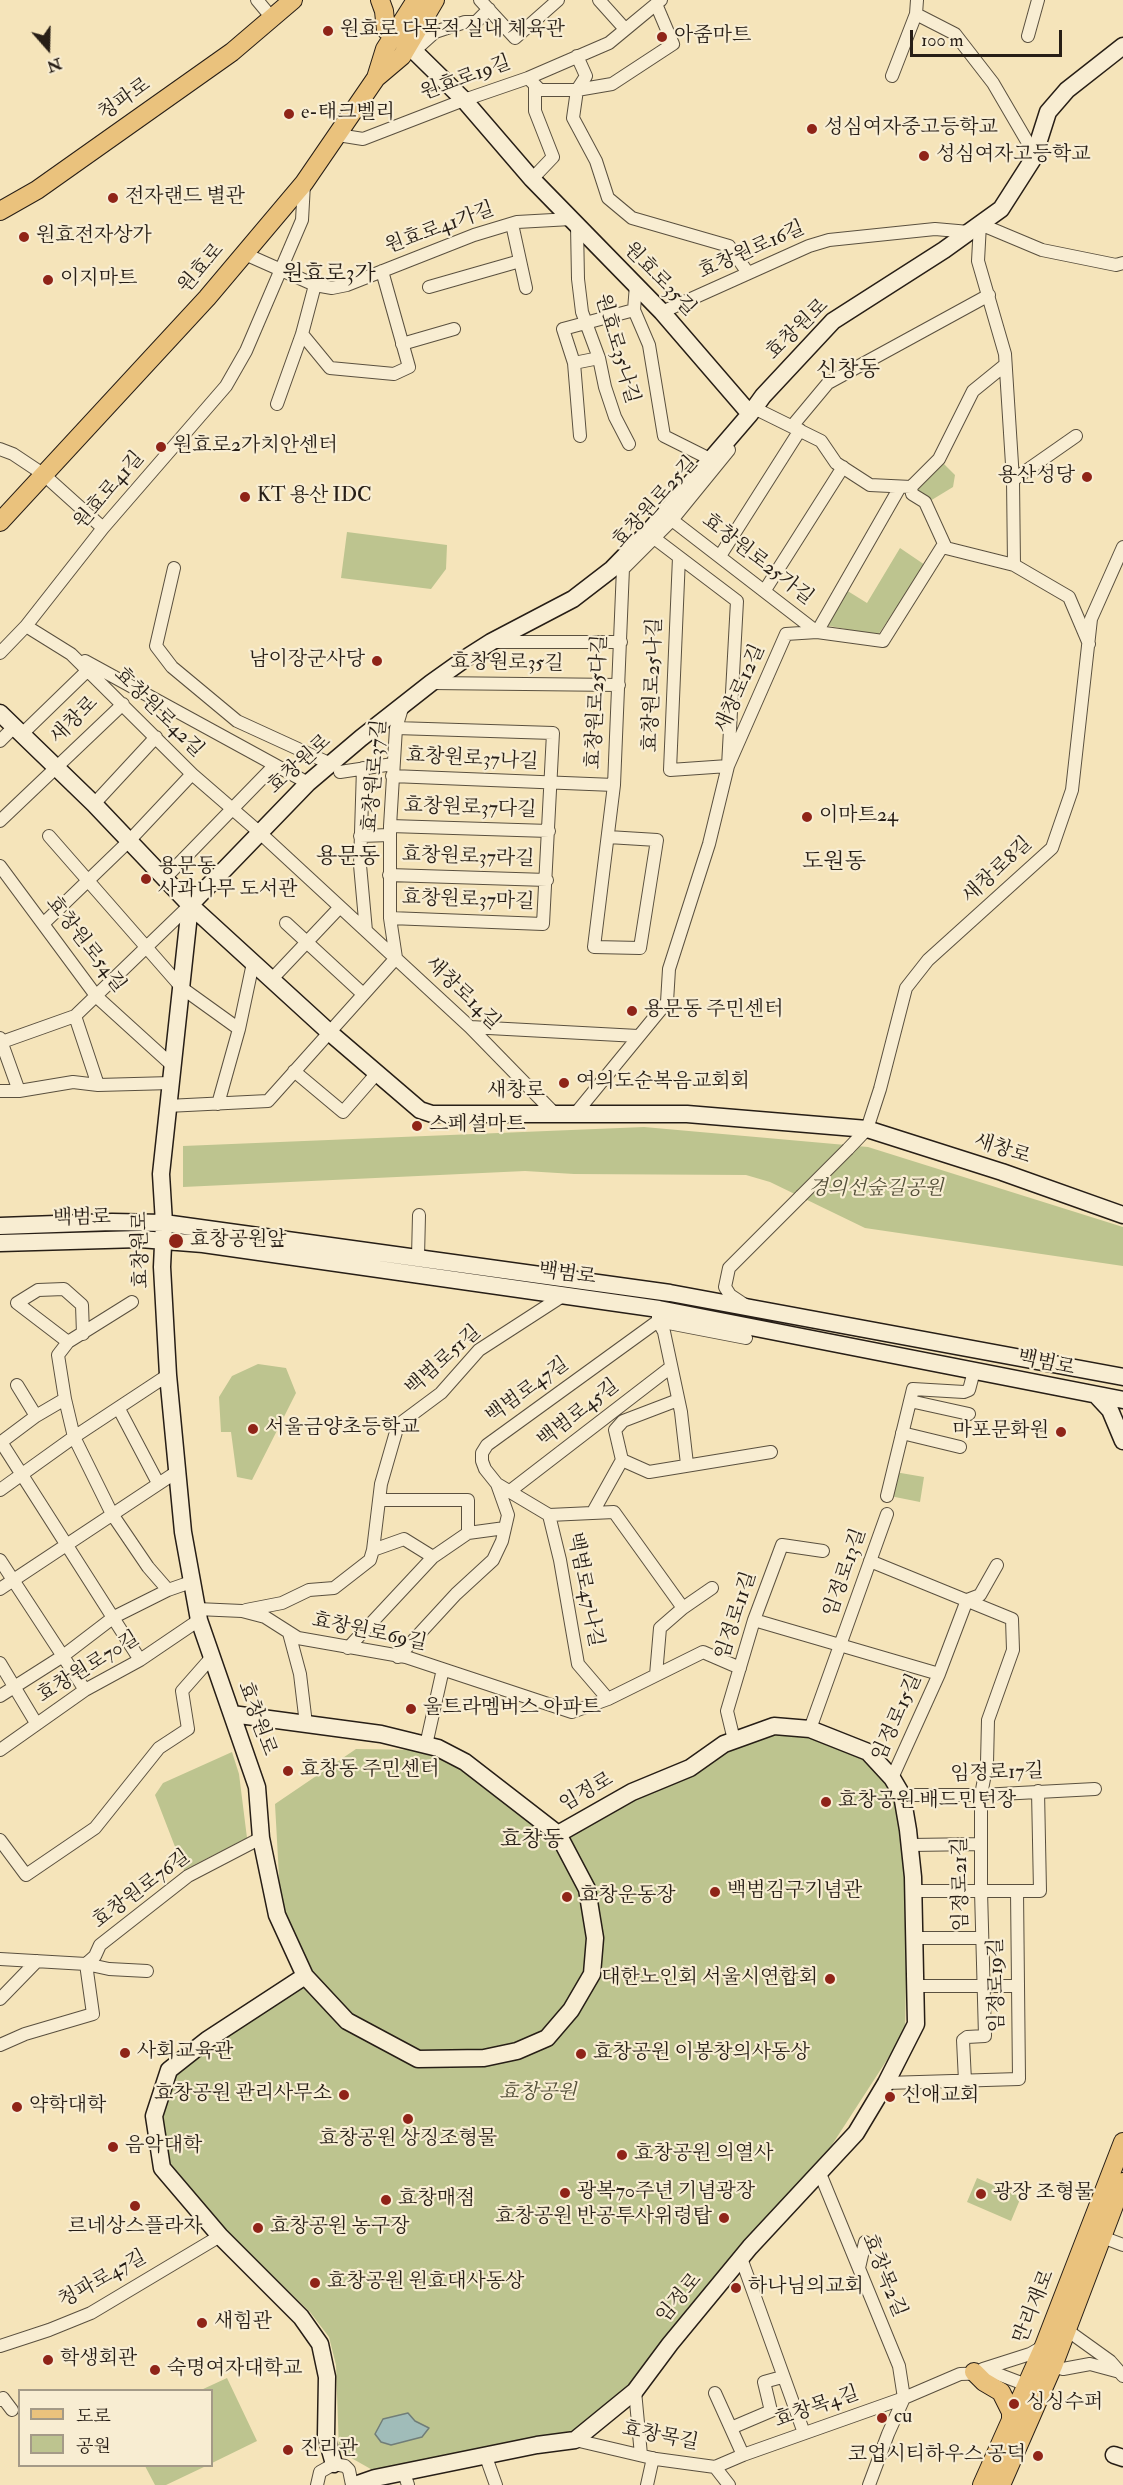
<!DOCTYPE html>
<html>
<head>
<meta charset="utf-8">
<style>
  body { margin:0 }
  #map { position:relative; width:1123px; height:2485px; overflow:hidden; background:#f5e4ba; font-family:"IM FELL Double Pica","Noto Serif KR",serif }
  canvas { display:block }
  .legend { position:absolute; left:18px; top:2389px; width:195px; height:78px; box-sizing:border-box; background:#f8edd2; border:2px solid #a49a87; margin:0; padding:8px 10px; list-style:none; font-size:18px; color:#271e16 }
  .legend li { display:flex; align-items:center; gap:12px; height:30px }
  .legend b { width:30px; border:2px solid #a49a87 }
  .north { position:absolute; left:18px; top:18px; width:60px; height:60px; -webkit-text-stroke:4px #f8edd2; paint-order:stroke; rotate:160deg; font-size:16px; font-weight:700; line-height:24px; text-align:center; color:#271e16 }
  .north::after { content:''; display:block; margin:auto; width:21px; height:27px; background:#271e16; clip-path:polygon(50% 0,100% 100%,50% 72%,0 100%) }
  .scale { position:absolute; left:910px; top:30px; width:152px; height:27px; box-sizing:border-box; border:3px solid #271e16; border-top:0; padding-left:8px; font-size:18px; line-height:21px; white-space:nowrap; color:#271e16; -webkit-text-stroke:4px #f8edd2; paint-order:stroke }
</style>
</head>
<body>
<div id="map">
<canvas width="1123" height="2485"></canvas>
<ul class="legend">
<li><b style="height:8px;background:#eac27d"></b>도로</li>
<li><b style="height:16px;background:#bdc48f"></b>공원</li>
</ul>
<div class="north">N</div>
<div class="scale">100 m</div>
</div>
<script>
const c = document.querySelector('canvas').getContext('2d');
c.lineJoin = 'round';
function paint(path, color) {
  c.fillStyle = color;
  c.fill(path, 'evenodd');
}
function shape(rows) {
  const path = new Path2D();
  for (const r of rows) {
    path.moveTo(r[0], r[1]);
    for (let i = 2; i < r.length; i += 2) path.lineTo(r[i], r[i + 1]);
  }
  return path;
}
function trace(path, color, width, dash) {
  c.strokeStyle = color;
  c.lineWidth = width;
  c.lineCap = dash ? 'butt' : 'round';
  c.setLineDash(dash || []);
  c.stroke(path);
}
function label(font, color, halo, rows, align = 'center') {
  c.font = font + ' "IM FELL Double Pica","Noto Serif KR",serif';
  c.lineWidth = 4.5;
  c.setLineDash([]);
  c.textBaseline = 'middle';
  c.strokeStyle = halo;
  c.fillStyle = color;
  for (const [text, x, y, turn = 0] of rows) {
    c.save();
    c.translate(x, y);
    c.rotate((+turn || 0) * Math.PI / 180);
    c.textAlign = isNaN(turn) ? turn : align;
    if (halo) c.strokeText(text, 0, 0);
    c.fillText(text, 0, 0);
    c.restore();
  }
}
paint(shape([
  [941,461,955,475,953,487,930,501,916,491,915,487],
  [347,532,447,545,446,569,431,589,341,578],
  [900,548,925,565,878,635,824,625,846,590,867,603],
  [644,1127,868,1147,1123,1227,1123,1266,865,1228,770,1182,746,1175,574,1174,525,1171,183,1187,183,1146],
  [258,1364,286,1368,296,1393,252,1480,237,1477,231,1432,221,1432,219,1397,232,1376],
  [895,1472,924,1477,920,1502,890,1496],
  [787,1731,833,1743,865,1755,888,1779,899,1810,908,1876,905,2032,817,2168,632,2388,580,2432,376,2472,339,2451,336,2365,329,2337,310,2312,223,2228,166,2166,159,2116,173,2073,309,1976,281,1913,275,1804,356,1749,424,1750,472,1775,564,1836,691,1771,725,1747],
  [232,1752,239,1774,247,1838,184,1870,155,1795,163,1783],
  [977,2178,1021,2197,1011,2221,967,2202],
  [227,2378,257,2441,212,2463,212,2390,201,2390],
  [145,2466,206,2466,166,2485,155,2485]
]), '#bdc48f');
const water = shape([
  [408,2413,415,2421,429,2428,422,2437,391,2445,381,2442,375,2434,383,2419,408,2413]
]);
paint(water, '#a0bcb9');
trace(water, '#707d78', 1.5);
const street = shape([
  [257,0,272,18],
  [480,0,515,38,558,0],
  [599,0,625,29],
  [917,0,916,14,955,34,993,83,1035,155],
  [1028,36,1038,0],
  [414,51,435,32,465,22,476,22,489,9],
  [577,56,586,76,577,90,573,118,596,161,608,198,632,218,729,246,748,273],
  [892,76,916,14],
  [528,78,540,90,577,90,612,84,673,44,656,4],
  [338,135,363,139,464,100,528,78,609,43,661,0],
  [532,179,553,157,535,111,535,86],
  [512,224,526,288],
  [577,226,578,279,582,312,599,358,605,387,615,417,629,444],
  [245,254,315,285,332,288,347,285,474,235,517,222,571,219],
  [636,285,634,310,649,345,664,436,710,459],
  [429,287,520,261],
  [662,312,809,246,829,240,935,229,969,232],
  [302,334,330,368,394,374,409,367,382,271],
  [402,344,454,329],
  [574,363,563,329,634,310],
  [277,404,302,334,315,285],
  [754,408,821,441,836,463,870,485,911,487,939,459,973,391,1005,365],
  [793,425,828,383,989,295],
  [580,436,574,363,599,358],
  [0,449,13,454,43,474,103,528],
  [1013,480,1076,436],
  [911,487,912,494,925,502,946,548],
  [672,520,817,632,900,487],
  [654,538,737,601,728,766,670,770,679,557],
  [720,556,800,430],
  [1014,565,1013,480,1005,354,978,261,980,224,1042,250,1116,265,1123,263],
  [625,567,672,520,729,450],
  [174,568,156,646,172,667,237,721,331,764],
  [765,590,843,467],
  [26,626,71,654,192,774,259,832,470,1027,554,1113],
  [493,642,621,642],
  [0,653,26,626,103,528,226,386,246,351,302,220,304,184],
  [85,661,308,783],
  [431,683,619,685],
  [22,734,88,670],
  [0,741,14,727],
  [363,768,360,865,366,931],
  [340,772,393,764],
  [392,776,614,785],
  [94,804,156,737],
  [0,821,123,704],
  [390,826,549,831],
  [49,836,182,988,239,1029,253,963],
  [360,836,390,835],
  [608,837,657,840,640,948,594,947,614,785,623,568],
  [0,866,97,997,173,1066],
  [389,875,547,880],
  [165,878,275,765],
  [390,918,543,924,553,733,396,728],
  [286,923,363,994],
  [43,924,129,841,192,774],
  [271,980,340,907],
  [75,1016,98,1085],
  [470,1027,638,1036],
  [0,1038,19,1091],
  [2,1042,75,1016,190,905],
  [294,1071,343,1112,377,1073],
  [0,1091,19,1091,73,1082,98,1085,171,1083],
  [218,1104,239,1029],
  [167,1106,268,1101,396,958,390,918,390,826,396,728,403,705],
  [576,1113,667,1002,669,969,709,844,728,766,786,634,817,632,883,641,942,547,1014,565,1069,597,1089,644],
  [848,1149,867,1129,880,1089,906,988,928,960,1052,848,1072,790,1091,619,1123,547],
  [418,1257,419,1215],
  [132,1302,68,1342,58,1355,65,1399,74,1437,112,1514,148,1567,168,1590,191,1582],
  [745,1305,730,1295,725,1287,729,1268,801,1196],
  [658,1313,658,1321,664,1332,681,1412,687,1464],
  [658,1321,746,1338],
  [68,1342,17,1303,38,1290,64,1289,82,1305,83,1334],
  [17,1385,36,1416],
  [678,1400,623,1421,615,1430,622,1460,649,1472,771,1452],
  [910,1401,969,1414],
  [119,1409,158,1483],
  [902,1433,960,1447],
  [1,1442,140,1660],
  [0,1443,36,1416,65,1399],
  [497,1484,549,1515,614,1512,683,1608],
  [0,1490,74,1437,168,1375],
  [510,1491,671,1367],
  [887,1496,913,1389,964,1392,969,1390,974,1371],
  [380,1500,468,1500,468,1533],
  [593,1512,622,1460],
  [549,1515,560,1560,578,1664,608,1699],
  [373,1550,404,1539,433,1557],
  [0,1560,85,1690],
  [870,1561,1012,1619,1013,1650,988,1720,987,1763,981,1795,981,1891,985,2036,967,2037,963,2040,965,2081],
  [0,1589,178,1471],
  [197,1609,242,1611,265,1617,298,1638,406,1657,572,1712,608,1699,703,1652,740,1668],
  [246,1610,282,1603,309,1590,334,1588,370,1560,373,1550,381,1484,398,1425,441,1393,479,1350,564,1295],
  [754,1620,939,1674],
  [289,1633,300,1674,306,1724],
  [348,1648,433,1557,468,1533,505,1528],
  [398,1657,456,1594,493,1560,502,1541,508,1515,497,1484,485,1469,482,1461,482,1453,487,1445,658,1321],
  [0,1663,36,1723],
  [656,1675,660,1628,683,1608,712,1588],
  [0,1696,63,1656,114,1617,168,1590],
  [810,1729,887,1514],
  [734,1740,727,1711,754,1620,782,1545,823,1551],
  [426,1745,443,1669],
  [0,1750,85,1690,140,1660,199,1620],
  [892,1778,939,1674,967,1600,980,1595,997,1565],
  [902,1795,981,1795,1095,1789],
  [0,1840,26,1875,95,1828,159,1748,188,1729,182,1691,211,1658],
  [910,1845,981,1844],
  [913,1891,1040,1891,1038,1791],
  [914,1938,982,1938],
  [0,1959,86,1964,95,1956,100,1945,188,1876,261,1838],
  [915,1986,1018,1986],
  [0,1999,37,1961],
  [0,2045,25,2034,93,2014,86,1964,109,1969,147,1971],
  [886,2083,1019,2079,1017,1891],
  [819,2171,899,2366,904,2398],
  [1102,2237,1123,2245],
  [741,2258,804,2433],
  [859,2268,865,2242],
  [1068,2328,1071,2333,1110,2361,1123,2376],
  [0,2346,49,2330,91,2313,220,2236],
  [1053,2366,1063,2369,1090,2364,1116,2371],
  [983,2369,1030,2354,1044,2346],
  [635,2391,641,2455],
  [715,2393,743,2455],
  [0,2400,3,2398,12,2410],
  [731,2428,771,2411,764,2382,782,2377],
  [575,2440,656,2459,715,2467,729,2485],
  [486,2457,496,2485],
  [715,2467,743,2455,904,2398,960,2374,995,2373,1032,2387],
  [404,2473,408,2485],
  [317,2485,320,2472,334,2464,345,2466,349,2470,352,2485],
  [647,2485,653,2458],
  [869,2485,888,2434,904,2398]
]);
const secondary = shape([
  [409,46,464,100,532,179,662,312,750,414],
  [0,713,94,804,190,905,329,1032,420,1110,432,1114,687,1114,867,1129,1002,1172,1123,1215],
  [0,1226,112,1222,164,1223,670,1293,1123,1377],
  [0,1243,140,1239,203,1244,659,1309,1123,1400],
  [1097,1396,1110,1410,1123,1441],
  [232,1714,381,1734,438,1748,465,1762,558,1834,632,1792,690,1768,724,1744,774,1726,810,1729,868,1752,892,1778,902,1795,908,1830,913,1877,916,2024,886,2083,856,2133,750,2247,670,2344,635,2391,575,2440,537,2445,375,2478,355,2485],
  [305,1976,347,2021,418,2059,484,2058,517,2051,547,2038,571,2010,592,1974,595,1938,587,1889,558,1834],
  [1114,2455,1123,2458],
  [334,2464,326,2436,327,2377,320,2344,301,2317,220,2236,162,2168,154,2116,169,2070,207,2040,305,1976,277,1915,261,1838,257,1787,199,1620,183,1532,168,1375,162,1267,164,1223,161,1174,190,905,308,783,361,738,431,683,469,656,491,642,573,599,612,569,651,529,750,414,763,396,833,321,944,250,1001,209,1033,159,1048,112,1067,90,1123,46]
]);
const primary = shape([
  [380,0,384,11,386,30],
  [376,78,402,56,435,0],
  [0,211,37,190,232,52,293,0],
  [0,522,207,298,304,183,376,78,385,49,416,0],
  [974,2372,984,2382,1001,2392,1011,2412,1011,2421],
  [982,2485,1044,2346,1123,2142],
  [1001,2485,1053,2366,1123,2182]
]);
trace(street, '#5a503f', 14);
trace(secondary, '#271e16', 19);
trace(primary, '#271e16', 20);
trace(street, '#f8edd2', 12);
trace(secondary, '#f8edd2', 16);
trace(primary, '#eac27d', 18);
const streetBridge = shape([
  [801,1196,848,1149]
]);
trace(streetBridge, '#5a503f', 14, []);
trace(streetBridge, '#f8edd2', 12);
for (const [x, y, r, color] of [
  [328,31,6,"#8f2418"],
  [662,37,6,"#8f2418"],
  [289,114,6,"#8f2418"],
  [812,129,6,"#8f2418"],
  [924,156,6,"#8f2418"],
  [113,198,6,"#8f2418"],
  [24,237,6,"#8f2418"],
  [48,280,6,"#8f2418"],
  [161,447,6,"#8f2418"],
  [1087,477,6,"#8f2418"],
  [245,497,6,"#8f2418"],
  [377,661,6,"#8f2418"],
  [807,817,6,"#8f2418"],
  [146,879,6,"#8f2418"],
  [632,1011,6,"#8f2418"],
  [564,1083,6,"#8f2418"],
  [417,1126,6,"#8f2418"],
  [176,1241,8,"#8f2418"],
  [253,1429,6,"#8f2418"],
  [1061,1432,6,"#8f2418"],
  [411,1709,6,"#8f2418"],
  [288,1771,6,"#8f2418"],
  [826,1802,6,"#8f2418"],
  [715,1892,6,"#8f2418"],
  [567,1897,6,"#8f2418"],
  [830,1979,6,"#8f2418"],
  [125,2053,6,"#8f2418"],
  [581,2054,6,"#8f2418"],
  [344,2095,6,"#8f2418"],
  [890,2097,6,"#8f2418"],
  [17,2107,6,"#8f2418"],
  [408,2119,6,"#8f2418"],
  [113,2147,6,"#8f2418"],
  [622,2155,6,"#8f2418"],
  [565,2193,6,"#8f2418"],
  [981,2194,6,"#8f2418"],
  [386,2200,6,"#8f2418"],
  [135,2206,6,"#8f2418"],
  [724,2218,6,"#8f2418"],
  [258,2228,6,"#8f2418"],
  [315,2283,6,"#8f2418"],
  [736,2288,6,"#8f2418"],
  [202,2323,6,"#8f2418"],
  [48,2360,6,"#8f2418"],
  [155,2370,6,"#8f2418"],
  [1014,2404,6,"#8f2418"],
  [882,2418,6,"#8f2418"],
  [288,2450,6,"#8f2418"],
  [1038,2456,6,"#8f2418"]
]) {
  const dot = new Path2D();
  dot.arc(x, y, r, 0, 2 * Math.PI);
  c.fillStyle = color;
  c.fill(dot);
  trace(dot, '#f8edd2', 2);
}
label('20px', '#271e16', '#f8edd2', [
  ["원효로 다목적 실내 체육관",340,31],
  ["아줌마트",674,37],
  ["e-태크벨리",301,114],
  ["성심여자중고등학교",824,129],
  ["성심여자고등학교",936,156],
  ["전자랜드 별관",125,198],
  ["원효전자상가",36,237],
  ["이지마트",60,280],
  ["원효로2가치안센터",173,447],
  ["용산성당",1075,477,"right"],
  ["KT 용산 IDC",257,497],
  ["남이장군사당",365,661,"right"],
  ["이마트24",819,817],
  ["용문동",158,868],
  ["사과나무 도서관",158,891],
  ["용문동 주민센터",644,1011],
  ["여의도순복음교회회",576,1083],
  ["스페셜마트",429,1126],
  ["효창공원앞",190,1241],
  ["서울금양초등학교",265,1429],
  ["마포문화원",1049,1432,"right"],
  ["울트라멤버스 아파트",423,1709],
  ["효창동 주민센터",300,1771],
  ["효창공원 배드민턴장",838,1802],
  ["백범김구기념관",727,1892],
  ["효창운동장",579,1897],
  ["대한노인회 서울시연합회",818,1979,"right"],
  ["사회교육관",137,2053],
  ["효창공원 이봉창의사동상",593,2054],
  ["효창공원 관리사무소",332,2095,"right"],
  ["신애교회",902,2097],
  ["약학대학",29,2107],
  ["효창공원 상징조형물",408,2140,"center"],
  ["음악대학",125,2147],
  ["효창공원 의열사",634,2155],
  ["광복70주년 기념광장",577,2193],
  ["광장 조형물",993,2194],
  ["효창매점",398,2200],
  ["효창공원 반공투사위령탑",712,2218,"right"],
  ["르네상스플라자",135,2228,"center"],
  ["효창공원 농구장",270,2228],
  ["효창공원 원효대사동상",327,2283],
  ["하나님의교회",748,2288],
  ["새힘관",214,2323],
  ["학생회관",60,2360],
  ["숙명여자대학교",167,2370],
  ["싱싱수퍼",1026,2404],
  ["cu",894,2418],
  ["진리관",300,2450],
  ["코업시티하우스 공덕",1026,2456,"right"]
], 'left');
label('20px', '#271e16', '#f8edd2', [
  ["원효로19길",466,79,-20],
  ["청파로",125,100,-35],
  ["원효로41가길",440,229,-20],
  ["효창원로16길",752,251,-24],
  ["원효로",202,269,-49],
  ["원효로35길",659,280,46],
  ["효창원로",798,330,-44],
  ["원효로35나길",616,349,74],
  ["원효로41길",110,491,-49],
  ["효창원로25길",656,503,-48],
  ["효창원로25가길",757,560,38],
  ["효창원로35길",507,664,1],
  ["효창원로25나길",654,685,-88],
  ["새창로12길",741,689,-66],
  ["효창원로25다길",598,702,-87],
  ["효창원로42길",158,713,45],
  ["새창로",75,721,-45],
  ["효창원로37나길",472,760,3],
  ["효창원로",300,765,-42],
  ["효창원로37길",376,776,-85],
  ["효창원로37다길",470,809,2],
  ["효창원로37라길",468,858,2],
  ["새창로8길",998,871,-43],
  ["효창원로37마길",468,901,2],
  ["효창원로54길",85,945,52],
  ["새창로14길",462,994,44],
  ["새창로",516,1092],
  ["새창로",1002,1150,18],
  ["백범로",82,1219,-1],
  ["효창원로",142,1250,-91],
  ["백범로",567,1275,8],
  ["백범로51길",444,1361,-42],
  ["백범로",1046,1364,12],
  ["백범로47길",528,1391,-36],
  ["백범로45길",579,1414,-38],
  ["임정로13길",846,1573,-71],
  ["백범로47나길",584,1590,79],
  ["임정로11길",737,1616,-72],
  ["효창원로69길",369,1633,12],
  ["효창원로70길",89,1668,-32],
  ["임정로15길",898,1718,-66],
  ["효창원로",256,1719,70],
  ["임정로17길",997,1774,-2],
  ["임정로",587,1793,-30],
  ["임정로21길",962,1884,-91],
  ["효창원로76길",142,1890,-37],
  ["임정로19길",998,1985,-91],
  ["효창목2길",883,2276,68],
  ["청파로47길",103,2280,-29],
  ["임정로",680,2299,-50],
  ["만리재로",1035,2307,-68],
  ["효창목4길",817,2408,-19],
  ["효창목길",660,2437,11]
]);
label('italic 20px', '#54503a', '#f8edd2', [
  ["경의선숲길공원",876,1190],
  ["효창공원",538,2094]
]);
label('22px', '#271e16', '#f8edd2', [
  ["원효로3가",329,275],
  ["신창동",848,371],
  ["용문동",348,858],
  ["도원동",834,863],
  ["효창동",532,1841]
]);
</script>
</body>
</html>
